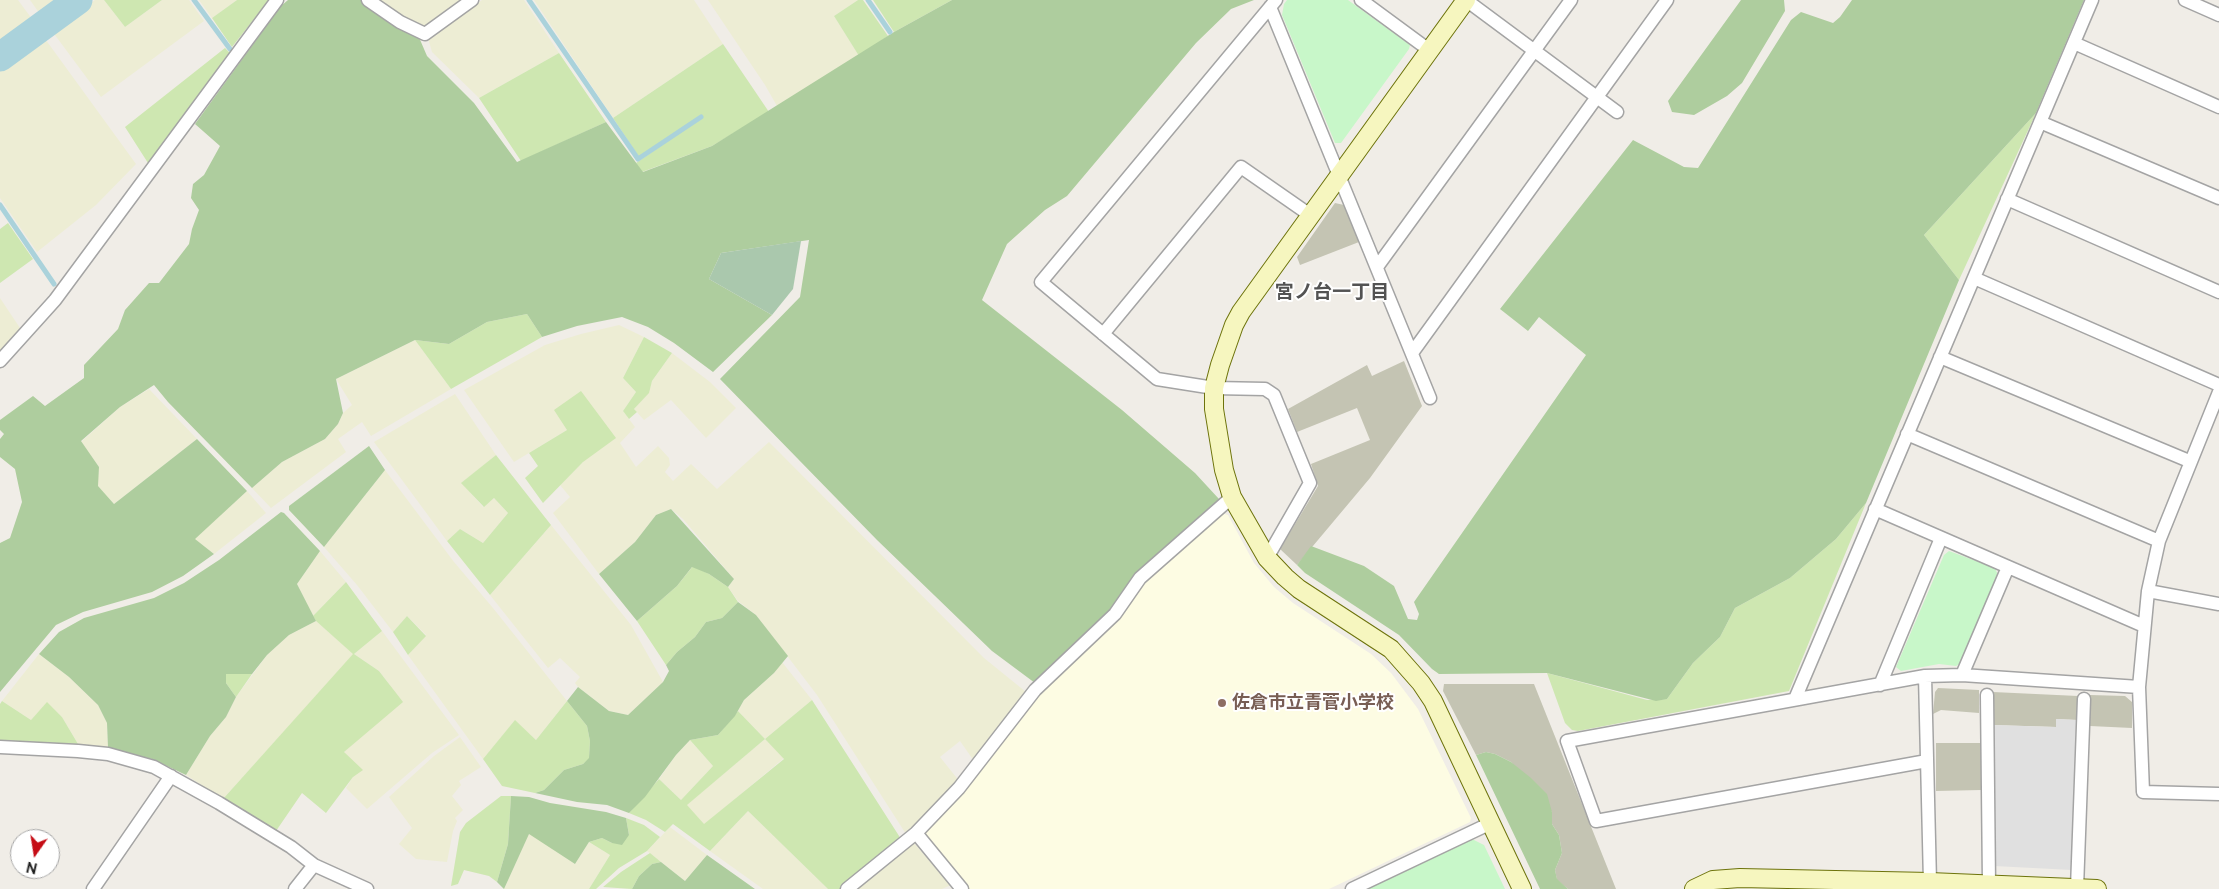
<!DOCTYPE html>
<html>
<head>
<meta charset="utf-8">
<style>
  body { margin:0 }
  #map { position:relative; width:2219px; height:889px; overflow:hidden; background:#f0ede7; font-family:Raleway,sans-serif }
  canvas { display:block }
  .north { position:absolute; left:10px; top:829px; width:50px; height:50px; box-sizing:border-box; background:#fff; border:1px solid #a6a6a6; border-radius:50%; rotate:193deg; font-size:14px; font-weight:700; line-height:20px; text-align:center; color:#202020 }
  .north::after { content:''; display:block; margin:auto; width:18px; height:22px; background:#c50c15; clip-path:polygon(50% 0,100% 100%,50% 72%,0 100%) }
</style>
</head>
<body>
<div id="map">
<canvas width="2219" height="889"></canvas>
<div class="north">N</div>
</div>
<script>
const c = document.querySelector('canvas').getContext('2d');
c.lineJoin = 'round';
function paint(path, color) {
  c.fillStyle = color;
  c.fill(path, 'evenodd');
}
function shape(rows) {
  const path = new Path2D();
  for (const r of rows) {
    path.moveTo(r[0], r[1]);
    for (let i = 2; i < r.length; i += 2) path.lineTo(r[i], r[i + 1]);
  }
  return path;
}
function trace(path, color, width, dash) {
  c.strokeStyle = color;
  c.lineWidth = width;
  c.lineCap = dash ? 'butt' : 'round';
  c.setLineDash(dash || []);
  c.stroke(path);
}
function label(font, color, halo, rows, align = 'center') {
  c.font = font + ' Raleway,"Noto Sans JP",sans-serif';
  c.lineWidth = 4;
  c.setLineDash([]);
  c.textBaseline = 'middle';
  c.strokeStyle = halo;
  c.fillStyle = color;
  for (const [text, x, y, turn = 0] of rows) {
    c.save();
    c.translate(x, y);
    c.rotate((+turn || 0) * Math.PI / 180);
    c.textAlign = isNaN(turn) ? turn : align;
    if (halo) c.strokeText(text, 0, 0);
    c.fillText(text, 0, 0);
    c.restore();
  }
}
paint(shape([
  [1221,513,1228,515,1254,563,1274,587,1293,603,1371,654,1391,673,1418,709,1471,818,1470,822,1329,889,966,889,923,836,925,831,1039,693,1143,582]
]), '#fdfce3');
paint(shape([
  [1335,203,1344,205,1359,242,1300,265,1297,257],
  [1404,361,1422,406,1370,478,1297,565,1280,549,1318,486,1311,464,1370,440,1357,408,1297,432,1288,409,1367,365,1372,376],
  [1444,684,1534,684,1616,889,1568,889,1557,880,1555,870,1562,853,1559,835,1552,824,1552,812,1511,762,1495,754,1486,752,1476,755,1443,691],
  [1938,688,1979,690,1979,713,1941,710,1933,714,1935,692],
  [1993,692,2078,696,2077,720,2056,719,2056,727,1993,725],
  [2090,695,2125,696,2132,702,2132,728,2090,726],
  [1936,743,1981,743,1981,790,1936,791]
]), '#c4c4b3');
paint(shape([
  [0,0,18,0,35,23,0,49],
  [30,0,66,0,42,17],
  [95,0,104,0,125,27,162,0,189,0,204,21,101,97,52,31],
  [199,0,237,0,212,18],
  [375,0,462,0,422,28],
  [482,0,524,0,559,53,479,98,432,52,428,38],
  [534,0,694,0,723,44,613,118],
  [708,0,858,0,834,16,859,56,777,106,765,85],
  [43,36,136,164,96,205,37,252,0,198,0,66],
  [0,298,20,328,0,351],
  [619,325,644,337,623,378,636,392,623,411,635,427,620,443,636,467,658,446,669,458,670,465,665,472,673,481,691,464,717,489,769,442,984,658,1026,692,974,761,960,741,940,757,960,782,906,834,817,695,756,615,738,601,728,587,734,579,683,519,671,509,656,515,635,542,599,574,553,513,570,497,560,485,583,462,567,430,514,462,464,390,545,345,581,334],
  [415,340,451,389,371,436,362,422,338,439,346,452,271,508,252,488,282,462,325,439,338,424,343,413,352,405,336,379],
  [672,353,710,382,736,408,706,438,671,400,644,420,634,409,648,393,652,381],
  [149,389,197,439,114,504,97,486,99,467,81,442,120,407],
  [455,394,496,455,462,483,483,507,494,498,508,513,483,543,460,529,447,541,374,442],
  [385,470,454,562,493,608,567,701,536,740,515,721,483,759,408,655,426,635,407,616,393,632,357,585,324,547],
  [247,491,266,513,214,554,194,539],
  [551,525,631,625,663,682,628,715,609,711,578,687,575,683,580,677,560,658,548,668,490,595],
  [320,551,346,582,313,616,297,584],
  [316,621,354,654,382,631,459,735,432,753,367,809,346,788,353,777,344,752,361,736,390,685,379,671,354,654,223,799,186,775,210,736,226,717,236,697,267,655,289,635],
  [39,654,69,677,98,705,107,723,108,748,78,744,62,717,47,703,31,720,2,701],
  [782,662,812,700,765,739,784,758,704,825,686,805,765,739,738,711,744,700,774,673],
  [460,737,481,767,459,781,461,785,452,796,463,810,455,818,457,821,453,831,447,862,416,859,399,844,412,828,389,797,434,756],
  [690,740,713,766,681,800,659,779,676,755],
  [748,811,828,889,763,889,710,851],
  [670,827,707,855,685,881,647,851],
  [529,833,575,864,589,842,610,855,589,889,504,889],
  [913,842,951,885,942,889,856,889]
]), '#ededd4');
paint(shape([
  [104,0,162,0,125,27],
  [237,0,269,0,232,47,212,18],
  [858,0,863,0,888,36,859,56,834,16],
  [873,0,952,0,894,32],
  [723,44,769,112,712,146,642,172,636,163,703,117,701,115,639,157,613,118],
  [225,48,230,53,148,163,125,127],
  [559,53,606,122,521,161,479,98],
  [2036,113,1959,280,1924,235],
  [8,223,33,259,0,283,0,229],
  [527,314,542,337,451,389,415,340,449,344,487,322],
  [644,337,672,353,652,381,649,393,634,409,637,412,629,419,623,411,636,392,623,378],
  [581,391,616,438,583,462,543,503,525,478,538,466,529,453,567,430,554,410],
  [496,455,551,525,490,595,447,541,460,529,483,543,508,513,494,498,484,507,461,483],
  [1866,503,1789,691,1578,731,1572,730,1565,723,1547,673,1647,700,1667,699,1693,663,1720,637,1735,608,1790,578,1836,539],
  [693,566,709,574,728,587,738,602,722,618,706,622,695,637,677,652,666,665,637,621,677,586],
  [346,582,382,631,354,654,379,671,403,702,344,752,363,770,353,777,326,813,302,793,276,831,223,799,353,654,316,621,313,616],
  [407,616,426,636,408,655,393,632],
  [226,674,252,674,236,697,226,683],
  [812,700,901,839,840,889,828,889,748,811,710,851,673,824,665,832,646,820,629,813,659,779,681,800,713,766,690,740,718,735,738,711,765,739],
  [765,739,784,759,704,824,687,805],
  [2,701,31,720,47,702,62,717,78,744,0,741,0,704],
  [567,701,587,726,590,741,589,759,583,764,564,770,544,790,535,793,502,786,483,759,515,720,536,740],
  [501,796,511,796,508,844,497,882,489,876,464,870,458,884,451,886,460,832,466,823],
  [626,818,644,825,660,837,647,851,619,868,596,889,589,889,610,855,589,842,602,838,612,843,629,835],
  [650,853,661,862,652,864,639,876,632,889,603,887,621,872]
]), '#cee7b1');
paint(shape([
  [288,0,363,0,418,35,427,56,474,103,517,162,606,122,643,172,712,146,894,32,952,0,1254,0,1231,9,1196,43,1067,196,1045,210,1007,244,982,300,1122,410,1195,473,1219,499,1216,504,1111,611,1035,683,992,651,877,540,720,379,800,297,809,240,721,253,709,279,772,315,713,372,674,343,648,327,622,317,577,326,542,337,527,314,487,322,449,344,415,340,336,379,343,413,338,424,325,439,282,462,252,488,168,402,154,385,120,407,81,441,99,467,98,486,114,504,197,439,247,491,195,539,214,554,183,576,152,592,83,612,56,625,0,692,0,543,10,538,22,502,15,469,0,457,0,439,4,434,0,430,0,420,33,396,45,406,84,378,84,365,118,329,125,310,149,283,159,283,189,244,192,229,199,210,191,198,193,184,204,175,220,146,195,124,281,6],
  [1741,0,1784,0,1785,11,1742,83,1727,96,1694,115,1672,112,1668,101],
  [1852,0,2084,0,2036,113,1924,235,1959,280,1866,503,1836,539,1790,578,1735,608,1720,637,1693,663,1667,699,1656,701,1547,673,1439,674,1432,669,1399,635,1305,573,1297,565,1311,546,1364,566,1394,586,1408,619,1417,620,1419,614,1414,602,1586,355,1539,317,1528,331,1500,309,1633,140,1684,167,1698,168,1791,20,1801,12,1833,23,1840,17],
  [369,446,385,470,324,547,289,510,289,506],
  [671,509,734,579,728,587,709,574,692,567,677,586,637,621,599,574,635,542,656,515],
  [281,512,284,513,320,551,297,584,316,621,289,635,267,655,252,674,226,674,226,683,236,697,226,717,210,736,186,775,152,759,108,748,107,723,98,705,69,677,39,654,59,632,84,618,154,598,184,583,219,560],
  [738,602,756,615,788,656,774,673,744,700,735,716,718,735,690,740,676,755,645,797,629,813,607,805,577,802,535,793,544,790,564,770,583,764,589,758,590,741,587,726,567,701,578,687,609,711,628,715,663,682,669,671,666,665,677,652,695,637,706,622,722,618],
  [1486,752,1495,754,1511,762,1531,778,1547,794,1552,812,1552,824,1559,835,1562,853,1555,870,1557,879,1568,889,1540,889,1476,755],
  [511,796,529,797,550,803,606,812,626,818,629,835,622,845,612,843,602,838,589,842,575,864,529,834,504,889,497,882,508,844],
  [707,855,755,889,632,889,639,876,652,864,661,862,685,881]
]), '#aecd9e');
paint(shape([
  [801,241,793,289,772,315,709,279,721,253]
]), '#aac8ad');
paint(shape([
  [1287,0,1348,0,1410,45,1409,49,1341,143,1335,143,1282,15,1284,4],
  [1949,551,1995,568,1999,578,1961,663,1956,666,1939,664,1901,671,1896,667,1944,555],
  [1472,839,1484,845,1505,889,1366,889]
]), '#c8f7c9');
paint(shape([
  [2056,719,2077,720,2072,870,1994,866,1993,725,2056,727]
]), '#e0e0e0');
trace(shape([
  [194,0,230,49],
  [529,0,638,159,701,117],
  [868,0,890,32],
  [0,205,54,284]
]), '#aad2db', 5);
trace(shape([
  [0,57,78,0]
]), '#aad2db', 29);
const street = shape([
  [368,0,400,22,425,34,472,0],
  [1361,0,1429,50],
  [1466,0,1617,112],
  [2185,0,2219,15],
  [1270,7,1430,398],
  [2074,43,2219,107],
  [2040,122,2219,198],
  [2007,199,2219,292],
  [1377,267,1571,0],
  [1974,278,2219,385],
  [1103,334,1241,167,1310,215],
  [1412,353,1667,0],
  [1940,357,2189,461],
  [0,361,55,300,277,0],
  [2219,392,2159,541,2148,591,2139,687,2143,792,2219,794],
  [1907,434,2159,541],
  [1875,509,2144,626],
  [1267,558,1310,483,1274,395,1265,389,1214,388,1157,379,1041,282,1276,0],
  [2148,591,2219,604],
  [1962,675,2008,567],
  [1925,676,1930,882],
  [1880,685,1941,538],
  [1987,695,1989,884],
  [1795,699,2092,0],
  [0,747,78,751,108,754,154,767,219,803,291,847,314,865,367,889],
  [1927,761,1596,821,1567,741,1925,676,1962,675,2139,687],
  [916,833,962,889],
  [2077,888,2084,699],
  [93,889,171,776],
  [295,889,314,865],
  [847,889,916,833,959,788,1035,690,1115,614,1140,578,1232,497],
  [1352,889,1491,823]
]);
const secondary = shape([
  [1466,0,1241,312,1234,325,1220,365,1214,388,1214,409,1224,470,1232,497,1267,558,1285,577,1299,589,1391,649,1421,683,1433,701,1522,889],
  [1694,889,1713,880,1740,878,1930,882,2097,889]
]);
trace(street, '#a4a4a4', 15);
trace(secondary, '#6d730b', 20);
trace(street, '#fff', 12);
trace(secondary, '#f6f6bf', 18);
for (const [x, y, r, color] of [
  [1222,703,5,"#8d6e63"]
]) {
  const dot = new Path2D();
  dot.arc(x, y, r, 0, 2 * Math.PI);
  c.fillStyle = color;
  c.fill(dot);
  trace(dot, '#fff', 2);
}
label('bold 18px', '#785e54', '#fff', [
  ["佐倉市立青菅小学校",1232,703]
], 'left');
label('bold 19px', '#535353', '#fff', [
  ["宮ノ台一丁目",1332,292]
]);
</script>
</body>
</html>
